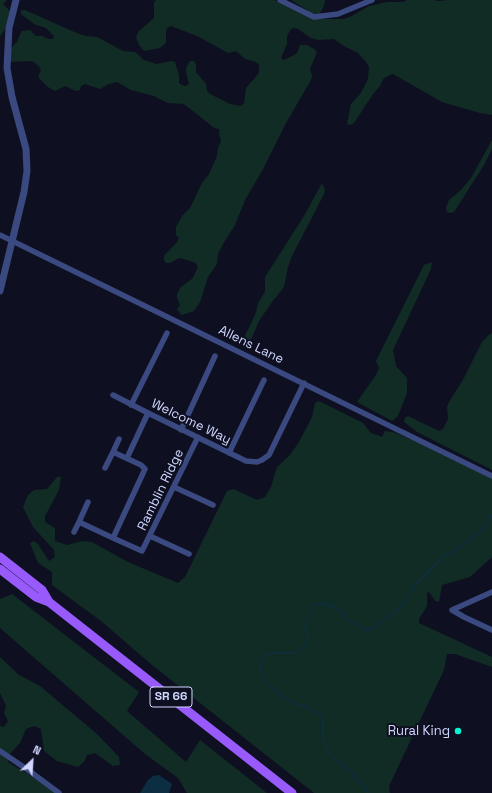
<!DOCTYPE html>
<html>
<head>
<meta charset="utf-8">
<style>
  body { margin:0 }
  #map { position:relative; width:492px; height:793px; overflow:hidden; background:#0e1022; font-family:"Space Grotesk",sans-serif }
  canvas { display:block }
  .north { position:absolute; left:12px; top:741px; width:40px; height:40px; -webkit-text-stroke:3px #0e1022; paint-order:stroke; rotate:25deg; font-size:11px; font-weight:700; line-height:16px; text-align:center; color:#d0d6fe }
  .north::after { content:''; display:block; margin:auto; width:14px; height:18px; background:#d0d6fe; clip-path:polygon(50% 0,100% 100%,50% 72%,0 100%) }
</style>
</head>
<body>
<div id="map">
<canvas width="492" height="793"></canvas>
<div class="north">N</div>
</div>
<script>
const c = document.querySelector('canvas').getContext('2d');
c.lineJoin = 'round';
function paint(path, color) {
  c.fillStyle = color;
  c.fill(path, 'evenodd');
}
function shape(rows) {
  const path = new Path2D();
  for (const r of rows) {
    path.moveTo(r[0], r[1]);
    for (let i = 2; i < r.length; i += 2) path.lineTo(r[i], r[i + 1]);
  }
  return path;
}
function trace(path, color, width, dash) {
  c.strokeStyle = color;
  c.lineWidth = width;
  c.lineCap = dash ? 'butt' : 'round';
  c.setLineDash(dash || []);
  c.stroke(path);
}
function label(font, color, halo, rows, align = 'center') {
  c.font = font + ' "Space Grotesk",sans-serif';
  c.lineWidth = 4;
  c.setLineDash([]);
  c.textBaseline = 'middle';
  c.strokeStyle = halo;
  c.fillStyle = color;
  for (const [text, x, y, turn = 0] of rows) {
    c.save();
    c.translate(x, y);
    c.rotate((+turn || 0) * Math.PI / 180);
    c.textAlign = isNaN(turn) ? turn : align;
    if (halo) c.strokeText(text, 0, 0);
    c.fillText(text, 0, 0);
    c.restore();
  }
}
paint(shape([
  [0,0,7,0,3,4,15,16,0,36],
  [156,0,274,0,307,13,307,10,291,0,325,0,324,6,320,13,319,19,343,19,350,17,369,6,387,2,403,2,407,0,434,0,438,1,448,0,492,0,492,115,480,113,442,102,393,74,390,75,383,79,380,86,373,94,354,123,350,125,347,124,351,104,361,93,368,79,369,67,366,62,358,53,344,46,334,39,318,40,311,38,298,29,294,28,291,29,287,36,287,44,281,58,284,60,294,55,297,53,300,45,307,45,314,49,317,52,310,69,312,76,311,80,286,123,262,171,245,200,235,225,223,244,218,254,217,264,208,277,200,302,194,311,182,315,179,312,177,309,180,305,177,298,177,294,181,287,193,278,198,267,196,263,181,258,177,259,170,263,166,263,164,260,164,256,177,242,179,238,176,235,176,227,182,216,190,208,202,183,209,174,217,156,218,148,221,141,219,134,220,130,213,127,184,104,168,103,154,96,131,90,117,82,109,84,100,89,85,84,81,86,80,90,76,91,65,86,55,91,48,87,38,77,41,70,39,66,32,61,8,62,9,50,17,42,20,34,22,31,30,30,36,36,42,36,49,39,53,39,54,36,46,28,34,24,21,14,21,10,25,10,79,34,86,36,97,37,123,51,135,52,141,57,142,59,156,64,171,61,175,62,179,75,179,83,182,85,186,86,189,84,186,72,186,68,190,61,194,61,196,65,196,72,206,84,207,91,210,94,230,104,241,106,244,103,246,88,259,73,259,65,256,62,245,59,236,51,228,53,197,36,171,26,167,28,166,31,166,43,160,48,144,51,139,45,136,37,139,31,154,18,154,3],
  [492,140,492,149,484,165,454,212,450,213,447,212,446,208,449,200,461,190,471,178],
  [322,183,325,190,324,194,292,256,288,267,284,287,272,302,259,321,250,342,246,344,243,343,243,340,255,315,259,301,265,292,265,277,304,216],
  [432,262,431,269,393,350,396,366,407,378,407,393,398,416,392,421,357,402,376,375,379,368,376,361,424,265],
  [492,333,492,470,417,432,404,422,405,418,408,416,439,431,443,429,448,419,447,407,450,400,463,380,482,342,490,334],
  [319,401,363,423,371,433,382,437,385,431,393,432,441,452,492,478,492,557,470,577,442,585,439,602,435,601,430,593,427,592,427,606,419,619,419,623,492,657,492,667,455,654,447,654,444,670,389,786,390,793,314,793,152,665,101,621,52,585,52,572,38,563,30,543,34,541,38,544,49,561,55,557,54,550,33,527,23,507,28,495,34,490,47,489,57,477,61,477,59,490,45,516,45,522,55,528,55,541,67,545,82,541,92,542,128,562,178,583,185,577,227,491,234,489,257,500,265,497,271,487,277,467,290,455,299,442,312,417,315,403],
  [12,594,139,692,127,711,186,762,200,740,267,793,187,793,178,778,145,754,0,628,0,599],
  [0,657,19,675,40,686,97,734,119,757,120,765,113,766,95,753,87,755,84,762,78,767,57,761,44,751,41,729,34,726,26,729,20,743,10,754,8,762,50,788,55,793,0,793,0,726,4,727,8,721,4,713,6,706,0,693]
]), '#112c24');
paint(shape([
  [159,775,172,784,169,793,140,793,148,780,153,776]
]), '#0d2e42');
trace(shape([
  [368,793,364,787,351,772,328,753,323,739,323,721,320,715,309,707,298,705,288,700,265,681,261,673,260,664,262,658,267,654,273,653,294,653,303,647,307,642,308,635,305,626,307,619,315,605,320,603,335,607,341,611,346,618,362,629,367,630,373,628,395,612,404,603,415,585,444,556,460,547,481,531,492,516]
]), '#0d2e42', 1.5);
trace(shape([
  [280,0,314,17,338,14,372,0],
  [0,235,492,476],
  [113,395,148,413,246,461,257,462,262,460,269,455,304,383],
  [131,405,167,333],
  [181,430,215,356],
  [229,453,264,380],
  [127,458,148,413],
  [105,468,113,452],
  [174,487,213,505],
  [88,502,79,522,113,538,145,469,141,465,113,452,119,439],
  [74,532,79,522],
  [150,536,189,554],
  [113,538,142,551,198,437],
  [492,592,452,610,464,617,492,630],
  [0,751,28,770,59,793]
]), '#3a4980', 5.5);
trace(shape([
  [0,291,24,192,27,171,26,149,12,97,7,68,9,28,16,0]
]), '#3a4980', 7);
trace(shape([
  [0,557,42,590,49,602],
  [0,569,36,597,49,602,292,793]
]), '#985afb', 9);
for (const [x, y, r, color] of [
  [458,731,4,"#06f4d1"]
]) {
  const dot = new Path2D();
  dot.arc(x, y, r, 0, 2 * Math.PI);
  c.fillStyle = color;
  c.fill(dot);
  trace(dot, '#0e1022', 1.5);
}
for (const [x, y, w] of [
  [171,697,42]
]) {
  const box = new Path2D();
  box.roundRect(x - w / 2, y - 10, w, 20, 3);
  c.fillStyle = '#0e1022';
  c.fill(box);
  trace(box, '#d0d6fe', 1);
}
label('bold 12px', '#d0d6fe', null, [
  ["SR 66",171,697]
]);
label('13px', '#d0d6fe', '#0e1022', [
  ["Allens Lane",251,345,26],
  ["Welcome Way",191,422,26],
  ["Ramblin Ridge",161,490,-64]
]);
label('13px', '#d0d6fe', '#0e1022', [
  ["Rural King",450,731]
], 'right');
</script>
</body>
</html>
